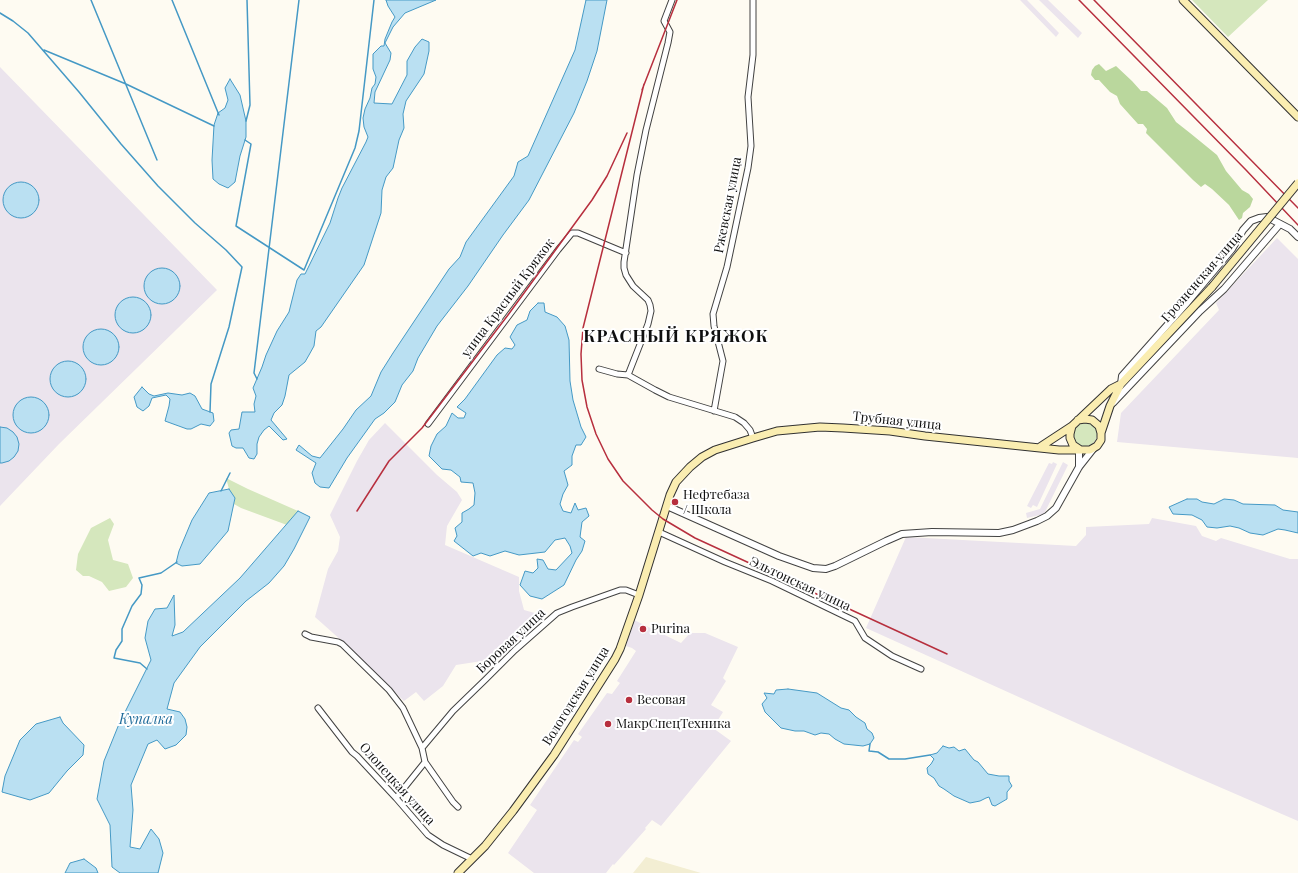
<!DOCTYPE html>
<html>
<head>
<meta charset="utf-8">
<style>
  body { margin:0 }
  canvas { display:block; background:#fefbf2 }
</style>
</head>
<body>
<canvas width="1298" height="873"></canvas>
<script>
const c = document.querySelector('canvas').getContext('2d');
c.lineJoin = 'round';
function paint(path, color) {
  c.fillStyle = color;
  c.fill(path, 'evenodd');
}
function shape(rows) {
  const path = new Path2D();
  for (const r of rows) {
    if (r.length === 3) {
      path.moveTo(r[0] + r[2], r[1]);
      path.arc(r[0], r[1], r[2], 0, 2 * Math.PI);
      continue;
    }
    path.moveTo(r[0], r[1]);
    for (let i = 2; i < r.length; i += 2) path.lineTo(r[i], r[i + 1]);
  }
  return path;
}
function trace(path, color, width, dash) {
  c.strokeStyle = color;
  c.lineWidth = width;
  c.lineCap = dash ? 'butt' : 'round';
  c.setLineDash(dash || []);
  c.stroke(path);
}
function label(font, color, halo, rows, align = 'center') {
  c.font = font + ' "Playfair Display",serif';
  c.lineWidth = 4;
  c.setLineDash([]);
  c.textBaseline = 'middle';
  c.strokeStyle = halo;
  c.fillStyle = color;
  for (const [text, x, y, turn = 0] of rows) {
    c.save();
    c.translate(x, y);
    c.rotate((+turn || 0) * Math.PI / 180);
    c.textAlign = isNaN(turn) ? turn : align;
    if (halo) c.strokeText(text, 0, 0);
    c.fillText(text, 0, 0);
    c.restore();
  }
}
paint(shape([
  [1020,0,1027,0,1059,33,1056,37],
  [1039,0,1048,0,1082,33,1078,38],
  [0,67,217,290,59,444,0,506],
  [1277,238,1298,259,1298,458,1117,442,1121,413,1219,310,1216,303],
  [385,423,437,475,457,492,462,500,447,526,445,545,519,577,519,591,524,610,542,615,495,659,456,665,443,686,424,701,416,692,404,701,342,641,315,617,328,569,338,551,340,537,330,515,357,461,369,440],
  [1053,462,1057,464,1037,507,1033,505,1031,508,1027,506,1049,463,1052,464],
  [1063,462,1068,465,1044,514,1027,518,1026,513,1040,509],
  [1152,518,1196,526,1202,536,1216,541,1221,538,1290,559,1298,559,1298,821,1187,773,866,628,906,537,1076,546,1086,535,1086,527,1149,524],
  [634,620,681,643,690,633,705,633,738,647,723,678,726,681,711,705,723,712,713,728,731,741,661,826,652,820,645,828,646,829,614,865,613,864,606,873,534,873,508,853,537,810,530,805,574,740,578,742,582,737,578,734,607,693,612,694,620,683,617,681,636,651,632,648,626,646]
]), '#ebe4ed');
paint(shape([
  [646,857,701,873,633,873]
]), '#f3eed3');
paint(shape([
  [1192,0,1268,0,1228,37],
  [1085,434,12],
  [226,478,248,489,298,511,287,525,241,508,234,504,235,498,229,489],
  [110,518,114,524,108,540,113,560,128,564,133,578,126,587,109,591,102,582,89,576,83,576,76,570,78,554,91,528]
]), '#d5e7bd');
paint(shape([
  [1099,64,1106,71,1116,66,1132,81,1141,91,1147,91,1167,108,1176,122,1190,133,1217,155,1226,171,1242,190,1249,194,1253,199,1250,207,1243,213,1242,218,1239,220,1229,205,1212,189,1205,184,1201,187,1193,180,1146,133,1147,129,1143,124,1138,124,1120,104,1117,96,1110,92,1099,80,1095,80,1091,75,1092,70,1095,66]
]), '#bad79d');
const water = shape([
  [386,0,436,0,405,13,393,27,385,43,391,53,390,60,375,92,374,103,392,104,407,75,407,61,415,47,422,39,429,42,429,51,424,74,406,101,403,114,404,128,399,140,393,168,386,177,382,190,381,213,364,265,321,327,316,331,314,346,309,355,305,362,289,375,285,396,282,405,274,413,271,420,287,439,283,440,269,426,264,430,259,437,257,444,257,454,254,459,249,458,243,448,236,448,232,446,229,433,231,430,239,429,242,412,255,412,254,404,256,396,253,388,262,367,266,355,277,331,289,312,297,280,301,274,305,274,330,223,338,198,342,188,366,142,368,137,364,127,363,118,365,109,370,98,372,88,375,84,376,77,373,69,373,54,381,46,384,46,385,39,392,22,395,17,388,6,386,0],
  [586,0,607,0,597,51,587,81,574,113,529,200,503,235,468,286,437,326,418,358,413,371,402,385,395,402,384,413,375,419,347,458,329,488,320,487,315,483,312,473,316,463,296,450,299,445,312,456,320,458,343,429,356,410,371,396,381,372,393,353,449,269,460,257,466,242,514,176,518,162,528,156,575,50,586,0],
  [230,79,240,95,246,121,246,137,240,156,235,182,228,188,219,184,213,179,212,160,214,125,218,113,225,108,228,100,225,88,230,79],
  [21,200,18],
  [162,286,18],
  [133,315,18],
  [538,303,544,303,545,312,557,317,565,326,569,340,570,381,573,400,581,427,586,437,581,445,576,445,572,456,572,465,564,471,568,485,563,494,560,504,563,511,571,513,575,503,578,510,586,508,589,516,582,522,580,537,585,541,582,551,576,560,564,585,542,599,530,596,520,585,525,571,533,573,538,568,537,559,543,560,548,569,556,570,572,553,570,546,565,538,555,540,545,552,519,555,505,551,490,556,481,553,473,556,454,541,457,536,455,528,462,522,462,513,469,509,474,505,475,493,473,483,461,482,460,477,451,470,442,469,429,456,431,446,437,434,446,426,452,413,458,418,464,418,466,413,457,407,465,399,497,355,505,348,512,349,515,345,510,337,517,325,527,320,530,311,538,303],
  [101,347,18],
  [68,379,18],
  [142,387,149,394,154,396,168,393,182,395,190,393,195,396,202,409,213,413,214,421,210,426,201,424,191,429,187,429,165,421,169,406,170,399,166,395,152,398,149,406,143,411,137,407,134,397,142,387],
  [31,415,18],
  [0,427,7,428,13,432,17,437,19,444,18,451,14,457,9,461,2,463,0,463,0,427],
  [229,489,235,498,228,531,200,564,182,566,176,563,179,551,192,520,209,493,229,489],
  [1187,499,1197,499,1202,502,1214,504,1224,499,1234,500,1243,504,1275,505,1283,510,1298,512,1298,533,1285,530,1278,529,1263,535,1250,533,1239,528,1230,526,1217,528,1207,527,1202,520,1192,515,1173,514,1169,507,1187,499],
  [298,511,310,517,294,549,284,566,269,583,246,601,200,647,174,683,167,709,180,712,185,719,187,727,186,735,176,745,165,749,157,740,148,744,131,785,133,810,130,847,140,849,151,829,159,839,163,853,158,873,120,873,112,867,110,825,97,799,104,761,119,724,151,660,145,638,148,621,155,609,167,608,174,595,175,625,172,636,183,632,240,578,298,511],
  [788,689,817,693,841,708,849,710,856,717,865,723,867,729,872,733,874,738,870,744,863,746,844,744,835,739,829,734,821,733,815,735,804,731,795,731,781,728,765,712,762,704,767,698,764,693,774,694,776,690,788,689],
  [60,717,63,723,84,745,83,755,67,771,49,793,30,800,2,792,5,776,20,740,36,724,60,717],
  [943,746,949,748,954,747,959,751,965,749,974,760,978,762,988,774,999,776,1009,776,1009,781,1012,786,1007,792,1007,799,995,806,992,805,989,797,986,798,980,801,970,803,954,796,944,789,939,786,934,778,928,774,927,768,931,764,934,759,930,755,937,753,943,746],
  [84,859,96,868,98,873,65,873,70,863,84,859]
]);
paint(water, '#bae0f2');
trace(water, '#4599c5', 1);
trace(shape([
  [91,0,157,160],
  [172,0,219,115],
  [0,13,13,21,28,33,79,92,121,144,158,186,195,223,226,250,242,267,229,327,211,384,210,412],
  [44,50,126,84,214,126],
  [246,121,250,105,247,0],
  [245,140,251,144,236,226,304,270,355,148,359,131,374,0],
  [257,379,254,373,299,0],
  [221,491,230,473],
  [147,669,140,663,114,658,116,650,122,641,122,629,132,606,141,594,142,585,139,578,161,573,177,562],
  [870,744,869,751,878,752,889,759,905,759,930,755]
]), '#4599c5', 1.5);
const minor = shape([
  [599,369,617,374,628,375,655,390,669,397,735,417,744,423,750,430,753,438],
  [628,375,648,324,651,311,650,305,648,300,633,286,626,275,624,268,624,262,637,175,646,130,668,43,670,32,664,21,672,0],
  [714,411,723,361,714,326,713,314,727,267,748,168,751,146,748,97,753,55,753,0],
  [428,424,558,250,572,233,578,233,626,253],
  [659,532,725,562,772,581,855,621,865,638,892,656,921,669],
  [305,634,311,637,338,642,342,644,389,690,403,708,422,748,425,762,453,802,458,807],
  [318,708,352,752,357,756,396,798,428,835,443,845,472,859],
  [422,748,453,711,486,679,515,650,557,613,572,607,620,590,626,590,639,595],
  [396,798,425,762]
]);
const tertiary = shape([
  [1121,384,1122,376,1186,304,1232,249,1243,230,1251,221,1259,218,1267,217,1290,229,1298,237],
  [1113,403,1200,311,1224,289,1280,224],
  [1079,467,1079,449],
  [667,506,779,556,813,568,826,569,835,566,886,541,902,534,932,532,999,533,1013,530,1037,521,1047,516,1056,508,1079,467,1094,448]
]);
const secondary = shape([
  [1183,0,1298,117],
  [1078,420,1085,419,1092,420,1099,426,1101,433],
  [1072,426,1070,434,1070,438,1073,445,1079,449],
  [1040,447,1072,426,1111,389,1121,384],
  [458,873,485,846,513,811,554,755,615,659,620,649,639,595,670,495,676,482,690,467,702,457,715,450,753,438,777,431,820,427,843,428,890,431,925,436,1059,450,1090,450,1097,446,1101,440,1101,433,1110,406,1121,384,1212,287]
]);
trace(minor, '#424242', 7);
trace(tertiary, '#424242', 8);
trace(secondary, '#313131', 9);
trace(minor, '#fff', 5);
trace(tertiary, '#fff', 6);
trace(secondary, '#faedb1', 7);
trace(shape([
  [1079,0,1246,170,1298,225],
  [1094,0,1298,208],
  [644,84,583,328,581,354,582,380,587,407,596,434,608,459,623,481,652,510,663,519,695,538,947,654],
  [642,90,677,0],
  [357,511,389,461,422,428,508,315,592,200,607,176,627,133]
]), '#b72f3e', 1.5);
const secondaryBridge = shape([
  [1212,287,1298,183]
]);
trace(secondaryBridge, '#313131', 9, []);
trace(secondaryBridge, '#faedb1', 7);
for (const [x, y, r, color] of [
  [675,502,4,"#b72f3e"],
  [643,629,4,"#b72f3e"],
  [629,700,4,"#b72f3e"],
  [608,724,4,"#b72f3e"]
]) {
  const dot = new Path2D();
  dot.arc(x, y, r, 0, 2 * Math.PI);
  c.fillStyle = color;
  c.fill(dot);
  trace(dot, '#fff', 1.5);
}
label('13px', '#0f0f0f', '#fff', [
  ["Ржевская улица",728,205,-79],
  ["Грозненская улица",1202,277,-49],
  ["улица Красный Кряжок",508,298,-53],
  ["Трубная улица",897,421,6],
  ["Эльтонская улица",800,584,25],
  ["Боровая улица",511,641,-43],
  ["Вологодская улица",576,696,-58],
  ["Олонецкая улица",397,784,48]
]);
label('13px', '#0f0f0f', '#fff', [
  ["Нефтебаза",683,495],
  ["/ Школа",683,510],
  ["Purina",651,629],
  ["Весовая",637,700],
  ["МакрСпецТехника",616,724]
], 'left');
label('italic 14px', '#1f6b9a', '#fff', [
  ["Купалка",146,720]
]);
c.letterSpacing = '1px';
label('bold 17px', '#0f0f0f', '#fff', [
  ["КРАСНЫЙ КРЯЖОК",676,337]
]);
c.letterSpacing = '0px';
</script>
</body>
</html>
